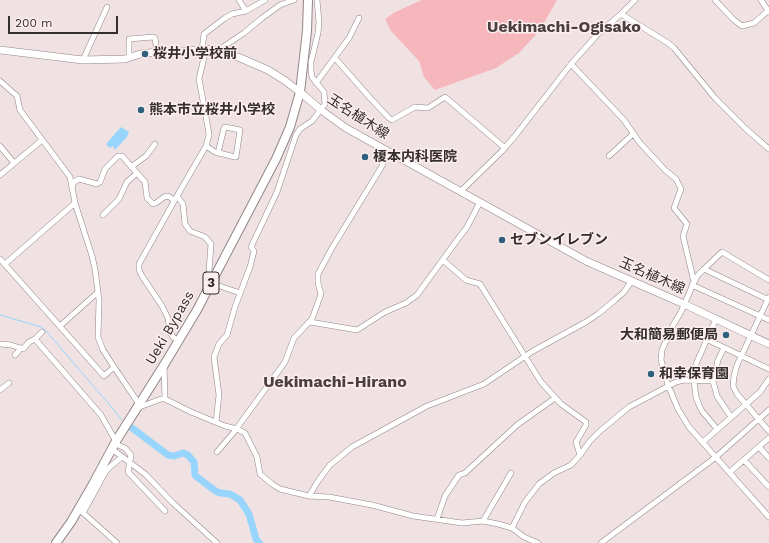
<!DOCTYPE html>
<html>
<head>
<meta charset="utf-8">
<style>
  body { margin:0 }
  #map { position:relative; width:769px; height:543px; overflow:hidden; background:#f0e1e2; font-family:"Work Sans",sans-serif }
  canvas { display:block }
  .scale { position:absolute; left:8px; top:16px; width:110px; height:18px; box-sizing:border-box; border:2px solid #342e2f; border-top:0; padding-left:5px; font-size:12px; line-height:14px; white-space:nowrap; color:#342e2f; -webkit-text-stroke:3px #fdeeef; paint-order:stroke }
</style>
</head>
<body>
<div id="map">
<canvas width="769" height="543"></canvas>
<div class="scale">200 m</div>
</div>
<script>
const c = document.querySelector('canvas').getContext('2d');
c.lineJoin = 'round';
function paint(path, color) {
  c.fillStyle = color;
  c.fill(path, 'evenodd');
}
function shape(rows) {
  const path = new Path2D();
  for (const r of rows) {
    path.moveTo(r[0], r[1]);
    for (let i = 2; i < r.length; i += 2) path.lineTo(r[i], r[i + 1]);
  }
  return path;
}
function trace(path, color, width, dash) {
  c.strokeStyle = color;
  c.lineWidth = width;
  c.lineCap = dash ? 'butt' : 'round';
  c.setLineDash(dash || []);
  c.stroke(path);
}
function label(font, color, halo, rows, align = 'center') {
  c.font = font + ' "Work Sans","Noto Sans JP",sans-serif';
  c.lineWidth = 3;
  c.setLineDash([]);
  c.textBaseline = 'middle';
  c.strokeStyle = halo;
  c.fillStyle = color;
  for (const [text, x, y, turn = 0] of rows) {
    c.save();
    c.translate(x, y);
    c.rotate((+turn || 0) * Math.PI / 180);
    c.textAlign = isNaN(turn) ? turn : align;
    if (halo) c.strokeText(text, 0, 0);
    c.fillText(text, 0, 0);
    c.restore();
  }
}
paint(shape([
  [422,0,557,0,540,30,519,53,496,68,435,90,424,77,419,61,391,31,385,19,395,12]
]), '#f6b7bc');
paint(shape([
  [121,127,129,132,127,137,115,150,113,146,110,148,106,144]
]), '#98d5fd');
trace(shape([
  [0,315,41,327,47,332,108,403,122,420]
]), '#98d5fd', 1);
trace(shape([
  [132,428,168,455,174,456,183,453,188,455,194,462,195,475,197,477,217,492,221,493,230,494,240,500,249,514,256,539,259,543]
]), '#98d5fd', 7);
const minor = shape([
  [239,0,246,11,265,0],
  [715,0,734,20,742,26,754,23,769,10],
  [761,0,769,12],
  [621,14,668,43,674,48,715,98,746,129,769,149],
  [202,50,204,34,225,18,232,14,246,11],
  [217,51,244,33,262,18,280,5,294,0],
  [129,53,129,39,153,37,155,38,157,52],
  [335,58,371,99,389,118,392,120,415,107,428,108,445,97,505,148],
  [83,60,107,7],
  [571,64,624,120,640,143,665,170,676,179,681,189,674,208,687,224,683,236,694,282],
  [0,81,17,96,20,110,70,177,75,203,92,256,95,269,99,300,98,337,103,350,114,367,137,401,140,403],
  [316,83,349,38,359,18],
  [0,146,14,163],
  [206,146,215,152,235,157,236,157,240,130,225,127,224,128,218,153],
  [609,156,633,134],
  [131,167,146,156,155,144],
  [0,175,42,140],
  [72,188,74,182,79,179,97,184,100,182,105,169,118,156,122,156,137,173],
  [460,192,502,151,515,136,571,64,598,34,621,14,635,0],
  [177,196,183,204,185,224,190,231,205,237,211,244,209,271,210,276,214,278],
  [103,215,119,199,127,182,137,173,145,182,147,198,153,204,156,203,164,197,168,196,174,200],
  [0,259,104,376,114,367],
  [443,260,466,280,480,284,541,382,561,404,586,422,586,425,576,442,580,455],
  [5,264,75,203],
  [704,269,722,252,769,280],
  [211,283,240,293],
  [692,285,769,320],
  [769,297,737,365,734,376,733,386,737,394,769,431],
  [769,300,704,269,698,275,694,282,681,312,672,327,662,350,661,360,668,385,678,409,689,427,769,517],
  [716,319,696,364,694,381,696,397,699,405,702,411,717,429],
  [310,322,357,330,385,312,406,303,417,295,455,243,467,227,480,202],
  [60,326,98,292],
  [35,339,42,332],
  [706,339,769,369],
  [179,341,173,337,170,332,168,318,162,306,142,276,139,270,139,264,177,196,206,146,209,135,208,128,199,79,206,49],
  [0,344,11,345,23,349,29,342,35,339,101,415,118,445,125,448,131,455,128,472,165,511],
  [724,348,718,360,713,381,717,396,731,417],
  [15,355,21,348],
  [164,365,165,399],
  [0,390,9,383],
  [137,408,161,399,165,399,191,412,225,426,237,429,245,433,257,457,260,474,272,484,280,489,309,496,329,497,372,505,413,516,462,523,483,521,498,524,512,528,524,537,538,543],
  [216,422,219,395,214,357,219,344,227,335,235,307,250,267,254,251,251,247,277,192,296,135,300,129,312,121,325,104,324,92,312,77,311,70,311,62,318,33,319,22,317,0],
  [703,442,760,392,769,379],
  [759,447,769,458],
  [112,449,145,474,173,503,217,543],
  [217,452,234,432,285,362,294,338,312,319,321,294,318,283,318,274,332,248,382,166,388,151],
  [744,460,769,487],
  [730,472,769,438],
  [309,496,318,481,330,465,352,447,427,406,484,384,533,351,586,322,598,314,615,300,624,292,631,282],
  [81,511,117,543],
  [83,513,106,471,111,466,122,457],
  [437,519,445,496,459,475,465,473,517,425,555,398],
  [483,521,511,473],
  [512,528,525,502,539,484,554,473,571,465,580,455,590,441,600,431,629,407,676,382,684,380,713,381],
  [601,543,716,457,769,410]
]);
const major = shape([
  [0,50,83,60,125,59,140,54,157,52,180,52,206,49,217,51,238,57,268,70,284,80,300,92,321,110,346,128,586,261,684,304,769,344]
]);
const highway = shape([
  [56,543,71,522,93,484,116,441,164,365,197,310,276,159,290,127,300,92,307,31,308,0]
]);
trace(minor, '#928586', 6);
trace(major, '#928586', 8);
trace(highway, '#928586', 10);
trace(minor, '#fff', 5);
trace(major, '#fff', 7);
trace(highway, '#fff', 8);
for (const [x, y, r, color] of [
  [145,54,4,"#2e607e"],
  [141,110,4,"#2e607e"],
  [365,157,4,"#2e607e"],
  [502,240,4,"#2e607e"],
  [726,335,4,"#2e607e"],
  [651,374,4,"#2e607e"]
]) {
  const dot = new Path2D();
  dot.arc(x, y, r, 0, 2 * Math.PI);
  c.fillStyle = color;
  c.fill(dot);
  trace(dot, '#fdeeef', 1.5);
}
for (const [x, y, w] of [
  [211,283,16]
]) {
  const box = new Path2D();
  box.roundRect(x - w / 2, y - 11, w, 22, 3);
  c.fillStyle = '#fdeeef';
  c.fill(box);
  trace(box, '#342e2f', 1);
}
label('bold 13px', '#342e2f', null, [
  ["3",211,283]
]);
label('bold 14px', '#342e2f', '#fdeeef', [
  ["桜井小学校前",153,54],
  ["熊本市立桜井小学校",149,110],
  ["榎本内科医院",373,157],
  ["セブンイレブン",510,240],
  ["大和簡易郵便局",718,335,"right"],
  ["和幸保育園",659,374]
], 'left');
label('14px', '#342e2f', '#fdeeef', [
  ["玉名植木線",358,117,33],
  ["玉名植木線",652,276,24],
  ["Ueki Bypass",170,328,-60]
]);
label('bold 16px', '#4a3e3f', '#fdeeef', [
  ["Uekimachi-Ogisako",564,27],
  ["Uekimachi-Hirano",335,382]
]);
</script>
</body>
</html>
